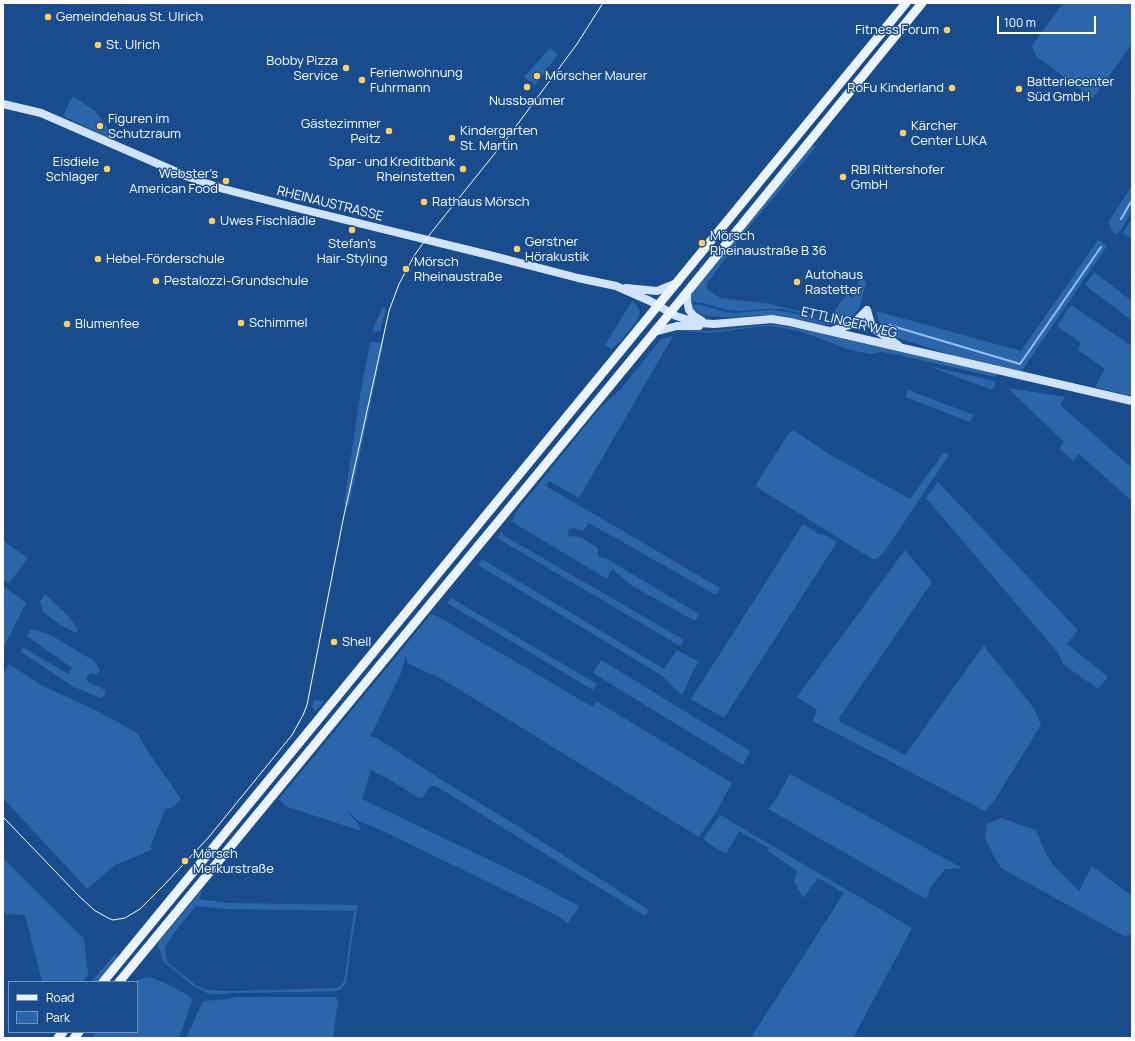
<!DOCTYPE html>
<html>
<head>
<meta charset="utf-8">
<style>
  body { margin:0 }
  #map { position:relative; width:1135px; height:1041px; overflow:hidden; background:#184c8d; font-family:Manrope,sans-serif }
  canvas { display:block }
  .frame { position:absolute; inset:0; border:4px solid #fff; pointer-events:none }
  .legend { position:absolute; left:8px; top:981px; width:130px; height:52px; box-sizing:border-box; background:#184c8d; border:1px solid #7494bb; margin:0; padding:5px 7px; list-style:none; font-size:12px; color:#fff }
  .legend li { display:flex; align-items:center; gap:8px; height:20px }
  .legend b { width:20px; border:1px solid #7494bb }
  .scale { position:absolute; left:997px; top:16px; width:99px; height:18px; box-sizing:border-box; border:2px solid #fff; border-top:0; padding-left:5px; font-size:12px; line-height:14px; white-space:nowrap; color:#fff; -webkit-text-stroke:3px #184c8d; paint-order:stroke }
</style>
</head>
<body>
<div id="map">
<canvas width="1135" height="1041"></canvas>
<div class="frame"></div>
<ul class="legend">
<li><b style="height:5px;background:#ebf3ff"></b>Road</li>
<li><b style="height:11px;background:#2b66ab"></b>Park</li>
</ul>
<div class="scale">100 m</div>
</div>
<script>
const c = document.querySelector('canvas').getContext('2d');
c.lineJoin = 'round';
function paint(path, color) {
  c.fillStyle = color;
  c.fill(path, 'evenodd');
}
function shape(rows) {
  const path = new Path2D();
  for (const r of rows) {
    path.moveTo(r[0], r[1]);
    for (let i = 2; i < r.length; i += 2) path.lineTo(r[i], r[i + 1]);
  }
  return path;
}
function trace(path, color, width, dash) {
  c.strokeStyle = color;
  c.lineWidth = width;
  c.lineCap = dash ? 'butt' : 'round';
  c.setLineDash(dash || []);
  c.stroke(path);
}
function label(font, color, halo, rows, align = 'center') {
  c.font = font + ' Manrope,sans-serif';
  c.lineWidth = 3;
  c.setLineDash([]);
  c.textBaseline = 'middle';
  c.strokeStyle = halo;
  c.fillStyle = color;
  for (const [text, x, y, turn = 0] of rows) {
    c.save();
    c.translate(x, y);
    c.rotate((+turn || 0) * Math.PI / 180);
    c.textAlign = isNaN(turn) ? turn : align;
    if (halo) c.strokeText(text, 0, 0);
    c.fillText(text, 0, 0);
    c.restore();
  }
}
paint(shape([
  [1063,3,1128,3,1132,6,1132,44,1093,98,1036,56,1032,46],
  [550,48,558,54,535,85,524,77],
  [73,96,95,111,111,132,108,137,63,116],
  [812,145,816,147,740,238,707,284,707,289,720,298,770,304,831,319,837,307,847,294,853,298,857,293,856,291,860,286,857,283,862,278,866,282,861,303,858,310,852,316,843,321,835,321,783,309,764,309,739,311,728,310,703,303,690,302,690,297,691,292],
  [1132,186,1132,211,1122,228,1117,234,1111,230,1109,221],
  [1132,218,1132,239,1123,233],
  [1098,240,1107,246,1021,372,960,359,945,353,889,335,882,330,882,326,879,322,876,311,1021,351],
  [1094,272,1132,301,1132,321,1085,285],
  [632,301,638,307,640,312,637,320,621,341,611,349,605,345],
  [692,305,701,305,725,312,733,313,772,310,788,312,812,318,826,322,834,324,843,323,838,325,829,325,776,315,758,315,742,317,721,317,708,316,701,314,695,310],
  [1071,305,1132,346,1132,396,1095,387,1105,369,1078,350,1081,343,1057,326],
  [383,307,386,309,380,332,372,331],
  [763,325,778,325,805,330,997,374,996,377,894,354,881,352,871,354,860,352,844,348,835,344,799,331,778,327,764,326,710,333,674,330,686,329,710,331],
  [673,336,579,498,549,481,546,486,720,588,716,595,589,523,583,531,575,528,569,529,568,536,580,537,598,548,598,556,609,560,699,614,695,621,631,585,612,569,607,579,512,522,516,512,600,408,621,389,661,339],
  [372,342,382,343,383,346,349,505,346,505,344,503,360,396,370,343],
  [928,366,992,380,995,382,995,386,992,390],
  [1008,388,1065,397,1060,405,1132,468,1132,501,1079,454,1073,461,1059,448,1064,442],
  [908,390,974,415,970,422,905,397],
  [793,430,829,454,910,499,944,452,949,455,887,548,877,559,872,559,755,486,789,433],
  [938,482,1078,630,1067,644,1108,677,1098,689,1063,664,1059,654,926,498],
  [803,524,819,534,825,535,837,542,724,718,691,699],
  [502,531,503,535,684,640,680,646,497,538],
  [3,541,28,558,9,583,3,579],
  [905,550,932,582,839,718,839,721,905,755,984,645,990,654,1030,703,1037,715,1041,725,994,801,985,811,813,721,817,710,797,697],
  [482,559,664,669,677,650,698,661,682,695,661,675,478,565],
  [3,586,26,603,3,649],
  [45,594,69,617,78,629,76,633,59,624,43,612,40,602],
  [451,598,597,684,593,690,447,603],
  [431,614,437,616,593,707,596,701,732,783,728,790,716,812,699,837,444,680,407,663,406,656,401,673,370,737,375,737,445,782,516,825,649,910,645,916,436,786,430,786,423,797,419,798,385,777,371,770,362,799,525,877,579,906,568,923,556,915,387,833,357,820,344,807,357,823,361,831,285,806,279,799],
  [31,629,49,634,89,658,93,659,100,670,97,674,91,673,86,677,87,681,105,690,105,695,101,698,74,687,21,652,23,647,68,674,72,668,27,636],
  [601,660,750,751,743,765,593,673],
  [9,664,41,685,97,711,137,733,147,750,181,799,174,806,165,810,151,845,151,850,115,865,87,889,3,798,3,674],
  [314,700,324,701,315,712,315,709,312,708],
  [790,774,953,863,961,868,945,869,930,888,926,899,768,809,775,801],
  [720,815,912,928,853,1038,759,1038,752,1036,844,893,818,878,803,898,794,881,797,871,768,851,769,848,739,831,726,854,714,847,703,839],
  [1001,818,1036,830,1044,850,1053,865,1079,891,1092,866,1132,896,1132,935,1124,936,1001,868,994,856,985,838,987,824],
  [3,858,84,939,88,975,82,982,42,982,25,915,3,914],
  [202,890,203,890,199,899,229,903,358,905,351,946,346,983,341,989,337,991,300,992,234,993,221,994,209,994,193,986,164,962,162,959,160,950,157,946,159,942],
  [196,906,225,909,354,911,344,981,338,988,230,991,206,990,196,985,167,962,165,948,173,934],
  [116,953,117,954,115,960,98,982,91,982],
  [150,977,165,983,191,997,192,1001,179,1038,92,1038,96,1032,137,1032,137,982,134,982,136,980],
  [237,997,336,997,338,1001,333,1038,186,1038,203,1001,228,999]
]), '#2b66ab');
trace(shape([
  [1121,219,1132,200],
  [889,325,1020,364,1101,247]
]), '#96c1f1', 2);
trace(shape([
  [3,104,41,113,186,176,220,188,301,209,493,256,578,278,616,286,650,301,676,316,692,321,700,323,714,324,772,319,790,322,1132,401],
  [626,288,657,291,677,283],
  [687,292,687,301,689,310,694,316,702,321],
  [867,310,871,324,876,330,898,345],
  [831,331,853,324,867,310],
  [654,332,677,326,699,326]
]), '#d1e3fa', 8);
trace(shape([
  [103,982,906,3],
  [119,982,670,313,922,3],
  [58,1038,63,1032],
  [74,1038,79,1032]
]), '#ebf3ff', 9);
trace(shape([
  [3,817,78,895,94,910,108,918,113,920,125,918,140,909,165,884,208,838,292,735,303,715,307,705,343,520,389,311,399,284,414,256,426,239,508,137,560,67,577,44,603,3]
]), '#fff', 1);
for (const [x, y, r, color] of [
  [48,17,4,"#ffd061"],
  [947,30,4,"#ffd061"],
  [98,45,4,"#ffd061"],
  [346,68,4,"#ffd061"],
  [537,76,4,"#ffd061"],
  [362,80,4,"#ffd061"],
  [527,87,4,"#ffd061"],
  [952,88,4,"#ffd061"],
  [1019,89,4,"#ffd061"],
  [100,126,4,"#ffd061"],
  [389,131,4,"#ffd061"],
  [903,133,4,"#ffd061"],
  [452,138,4,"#ffd061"],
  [107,169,4,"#ffd061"],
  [463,169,4,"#ffd061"],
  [843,177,4,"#ffd061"],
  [226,181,4,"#ffd061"],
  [424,202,4,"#ffd061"],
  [212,221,4,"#ffd061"],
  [352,230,4,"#ffd061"],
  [702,243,4,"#ffd061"],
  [517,249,4,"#ffd061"],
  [98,259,4,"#ffd061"],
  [406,269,4,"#ffd061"],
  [156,281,4,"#ffd061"],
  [797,282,4,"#ffd061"],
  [241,323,4,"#ffd061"],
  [67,324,4,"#ffd061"],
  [334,642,4,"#ffd061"],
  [185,861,4,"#ffd061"]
]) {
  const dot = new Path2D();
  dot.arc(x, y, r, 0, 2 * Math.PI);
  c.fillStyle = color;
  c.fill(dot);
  trace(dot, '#184c8d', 1.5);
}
label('13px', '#fff', '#184c8d', [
  ["Gemeindehaus St. Ulrich",56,17],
  ["Fitness Forum",939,30,"right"],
  ["St. Ulrich",106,45],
  ["Bobby Pizza",338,61,"right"],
  ["Service",338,76,"right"],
  ["Ferienwohnung",370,73],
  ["Fuhrmann",370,88],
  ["Mörscher Maurer",545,76],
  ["Batteriecenter",1027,82],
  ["Süd GmbH",1027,97],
  ["RoFu Kinderland",944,88,"right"],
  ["Nussbaumer",527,101,"center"],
  ["Figuren im",108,119],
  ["Schutzraum",108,134],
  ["Gästezimmer",381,124,"right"],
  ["Peitz",381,139,"right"],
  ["Kärcher",911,126],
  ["Center LUKA",911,141],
  ["Kindergarten",460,131],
  ["St. Martin",460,146],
  ["Eisdiele",99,162,"right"],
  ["Schlager",99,177,"right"],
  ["Spar- und Kreditbank",455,162,"right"],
  ["Rheinstetten",455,177,"right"],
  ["RBI Rittershofer",851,170],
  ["GmbH",851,185],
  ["Webster's",218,174,"right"],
  ["American Food",218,189,"right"],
  ["Rathaus Mörsch",432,202],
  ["Uwes Fischlädle",220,221],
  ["Mörsch",710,236],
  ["Rheinaustraße B 36",710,251],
  ["Gerstner",525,242],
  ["Hörakustik",525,257],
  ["Stefan's",352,244,"center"],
  ["Hair-Styling",352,259,"center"],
  ["Hebel-Förderschule",106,259],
  ["Mörsch",414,262],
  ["Rheinaustraße",414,277],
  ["Autohaus",805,275],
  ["Rastetter",805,290],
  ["Pestalozzi-Grundschule",164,281],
  ["Schimmel",249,323],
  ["Blumenfee",75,324],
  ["Shell",342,642],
  ["Mörsch",193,854],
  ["Merkurstraße",193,869]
], 'left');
label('13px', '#fff', '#184c8d', [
  ["RHEINAUSTRASSE",330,204,14],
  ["ETTLINGER WEG",849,323,13]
]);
</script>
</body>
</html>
